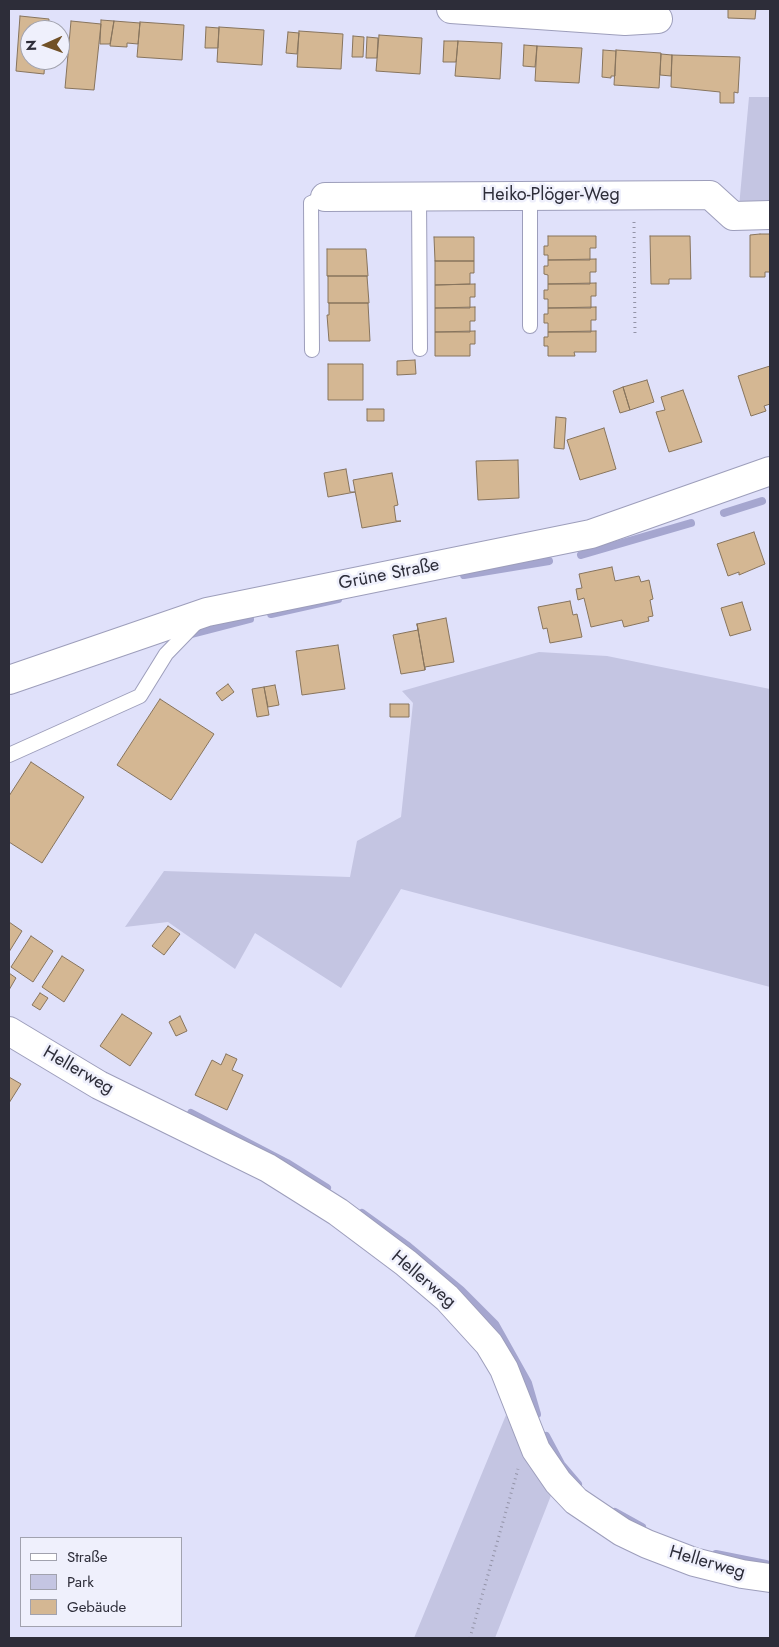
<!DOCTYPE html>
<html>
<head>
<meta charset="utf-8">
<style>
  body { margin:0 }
  #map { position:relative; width:779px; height:1647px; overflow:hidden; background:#e0e1fa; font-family:Jost,sans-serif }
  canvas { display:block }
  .frame { position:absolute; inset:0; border:10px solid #2d2d39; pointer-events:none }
  .legend { position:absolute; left:20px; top:1537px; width:162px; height:90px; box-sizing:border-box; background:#eff0fc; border:1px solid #a1a2ae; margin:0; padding:6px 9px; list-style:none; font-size:15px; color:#2d2d39 }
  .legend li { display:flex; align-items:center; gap:10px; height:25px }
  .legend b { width:25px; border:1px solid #a1a2ae }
  .north { position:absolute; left:20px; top:20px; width:50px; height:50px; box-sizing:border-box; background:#eff0fc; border:1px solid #a1a2ae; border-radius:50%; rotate:268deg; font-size:14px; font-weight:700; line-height:20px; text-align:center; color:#2d2d39 }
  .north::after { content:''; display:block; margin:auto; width:18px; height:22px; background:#715127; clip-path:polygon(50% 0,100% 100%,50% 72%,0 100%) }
</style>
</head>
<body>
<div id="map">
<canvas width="779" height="1647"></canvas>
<div class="frame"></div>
<ul class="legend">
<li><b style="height:6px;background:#fff"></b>Straße</li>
<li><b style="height:14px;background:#c4c5e2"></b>Park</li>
<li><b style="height:14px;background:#d4b793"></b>Gebäude</li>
</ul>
<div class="north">N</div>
</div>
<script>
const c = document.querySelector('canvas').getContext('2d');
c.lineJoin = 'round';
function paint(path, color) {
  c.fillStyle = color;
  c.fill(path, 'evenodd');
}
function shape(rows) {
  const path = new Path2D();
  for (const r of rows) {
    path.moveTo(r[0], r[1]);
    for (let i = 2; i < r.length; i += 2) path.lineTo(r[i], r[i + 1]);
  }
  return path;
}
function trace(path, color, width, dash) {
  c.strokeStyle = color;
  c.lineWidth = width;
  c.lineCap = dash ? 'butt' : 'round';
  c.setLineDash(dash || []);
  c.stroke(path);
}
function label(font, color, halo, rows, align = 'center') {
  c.font = font + ' Jost,sans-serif';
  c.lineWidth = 5;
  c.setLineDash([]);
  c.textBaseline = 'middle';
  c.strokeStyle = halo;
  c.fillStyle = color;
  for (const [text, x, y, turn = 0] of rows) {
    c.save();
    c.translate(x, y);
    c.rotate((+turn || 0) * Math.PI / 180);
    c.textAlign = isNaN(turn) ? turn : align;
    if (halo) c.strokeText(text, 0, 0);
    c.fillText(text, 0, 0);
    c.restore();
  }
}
paint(shape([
  [749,97,770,97,770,207,739,207],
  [539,652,607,656,770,689,770,987,401,889,341,988,255,933,235,969,168,922,125,927,164,871,350,877,357,841,401,817,413,703,402,691],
  [506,1415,552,1493,495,1638,414,1638]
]), '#c4c5e2');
trace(shape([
  [724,513,762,501],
  [581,555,691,523],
  [464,575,549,561],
  [271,614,338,599],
  [192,634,250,619],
  [191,1113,287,1163,327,1188],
  [362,1213,408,1246,461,1290,495,1324,528,1383,537,1414],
  [546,1436,561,1464,578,1484],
  [615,1512,642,1527],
  [716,1554,766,1564]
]), '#a5a6cf', 8);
const building = shape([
  [728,9,756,9,755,19,728,18,728,9],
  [20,16,49,19,48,30,30,30,30,60,45,60,44,74,16,71,20,16],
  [101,20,114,21,110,44,100,44,101,20],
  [71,21,101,24,94,90,65,88,71,21],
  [114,21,140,23,138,44,127,43,127,47,110,46,114,21],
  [140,22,184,25,182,60,137,57,140,22],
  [206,27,219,28,218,48,205,48,206,27],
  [219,27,264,30,262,65,217,62,219,27],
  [299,31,343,34,341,69,297,67,299,31],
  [288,32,299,33,297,54,286,53,288,32],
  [379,35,422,38,420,74,376,71,379,35],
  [353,36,364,37,363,57,352,57,353,36],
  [367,37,378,38,377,58,366,58,367,37],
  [444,41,458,41,456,62,443,62,444,41],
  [458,41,502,43,500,79,455,76,458,41],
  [524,45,537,46,535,67,523,66,524,45],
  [537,46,582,48,579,83,535,81,537,46],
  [603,50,616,51,615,76,611,76,611,78,602,77,603,50],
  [616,50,661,53,659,88,614,85,616,50],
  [661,54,672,55,671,76,660,75,661,54],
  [672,55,740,57,738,93,734,92,734,103,720,103,720,92,671,87,672,55],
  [760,234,770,234,770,272,765,272,765,277,750,277,750,235,760,234],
  [548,236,596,236,596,248,590,248,590,260,548,260,548,255,544,255,544,246,548,246,548,236],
  [650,236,690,236,691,279,669,279,669,284,651,284,650,236],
  [434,237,474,237,474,261,435,261,434,237],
  [327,249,366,249,368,276,327,276,327,249],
  [596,259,596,272,590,272,590,284,548,284,548,275,544,274,544,266,548,266,548,260,596,259],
  [435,261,474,261,474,273,470,273,470,284,435,285,435,261],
  [328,276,367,276,369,303,328,303,328,276],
  [596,283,596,296,591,296,591,308,548,308,548,299,544,299,544,290,548,290,548,284,596,283],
  [475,284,475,297,470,297,470,308,435,308,435,285,475,284],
  [329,303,368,303,370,341,329,341,327,315,329,315,329,303],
  [475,307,475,321,470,321,470,332,435,332,435,308,475,307],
  [596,307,596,320,591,320,591,332,548,332,548,323,544,323,544,314,548,314,548,308,596,307],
  [475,331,475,344,470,344,470,356,435,356,435,332,475,331],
  [596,331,596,352,574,352,575,356,548,356,548,346,544,346,544,337,548,337,548,332,596,331],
  [415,360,416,374,397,375,397,361,415,360],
  [328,364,363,364,363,400,328,400,328,364],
  [770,366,770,404,764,406,766,411,751,416,738,376,770,366],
  [647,380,654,402,630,410,623,387,647,380],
  [623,387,630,410,620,413,613,391,623,387],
  [683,390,702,442,669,452,656,412,665,410,661,397,683,390],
  [367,409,384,409,384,421,367,421,367,409],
  [556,417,566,418,564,449,554,448,556,417],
  [604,428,616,469,580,480,567,440,604,428],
  [518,460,519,498,478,500,476,461,518,460],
  [346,469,350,492,355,492,328,497,324,473,346,469],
  [392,473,398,505,394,506,396,521,401,521,362,528,353,480,392,473],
  [754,532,765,564,739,575,739,572,728,576,717,544,754,532],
  [612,567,615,581,639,576,641,582,649,580,653,599,650,600,653,616,648,617,649,621,624,627,622,620,591,627,584,598,578,600,576,589,582,588,579,574,612,567],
  [570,601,573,615,577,614,582,637,550,643,547,628,543,629,538,607,570,601],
  [742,602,751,630,730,636,721,608,742,602],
  [446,618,454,662,425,667,425,670,417,624,446,618],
  [417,624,425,670,401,674,393,635,418,630,417,624],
  [338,645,345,689,302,695,296,651,338,645],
  [228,684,234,692,222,701,216,693,228,684],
  [275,685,279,705,268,707,264,687,275,685],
  [264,687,269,715,257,717,252,689,264,687],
  [160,699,214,734,171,800,117,765,160,699],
  [390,704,409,704,409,717,390,717,390,704],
  [31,762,84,797,42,863,9,842,9,796,31,762],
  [9,922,22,931,9,952,9,922],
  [168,926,180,934,164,955,152,946,168,926],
  [31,936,53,951,33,982,11,967,31,936],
  [62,956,84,970,64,1002,42,987,62,956],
  [9,973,16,978,9,990,9,973],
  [40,993,48,998,40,1010,32,1005,40,993],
  [122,1014,152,1033,130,1066,100,1046,122,1014],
  [180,1016,187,1031,176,1036,169,1022,180,1016],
  [226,1054,237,1059,232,1070,243,1075,227,1110,195,1095,212,1060,221,1065,226,1054],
  [9,1077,21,1084,9,1103,9,1077]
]);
paint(building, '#d4b793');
trace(building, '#87745d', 1);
const lane = shape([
  [419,196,420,349],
  [530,196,530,326],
  [312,350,311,203,325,197],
  [9,755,140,696,166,654,198,621]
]);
const street = shape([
  [451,9,625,21,658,19],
  [325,197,710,195,733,216,770,215],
  [9,680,207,612,591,534,770,471],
  [9,1031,99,1085,268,1168,338,1212,406,1263,447,1298,489,1344,504,1369,536,1450,558,1482,576,1501,622,1532,647,1544,694,1562,742,1574,770,1578]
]);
trace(lane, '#9d9ebb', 16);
trace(street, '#9d9ebb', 30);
trace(shape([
  [634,222,635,336],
  [470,1638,518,1469]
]), '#9393a7', 3, [1, 4]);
trace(lane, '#fff', 14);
trace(street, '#fff', 28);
label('18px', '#2d2d39', '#eff0fc', [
  ["Heiko-Plöger-Weg",551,196],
  ["Grüne Straße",389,575,-11],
  ["Hellerweg",78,1071,30],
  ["Hellerweg",423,1280,40],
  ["Hellerweg",707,1563,16]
]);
</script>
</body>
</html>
